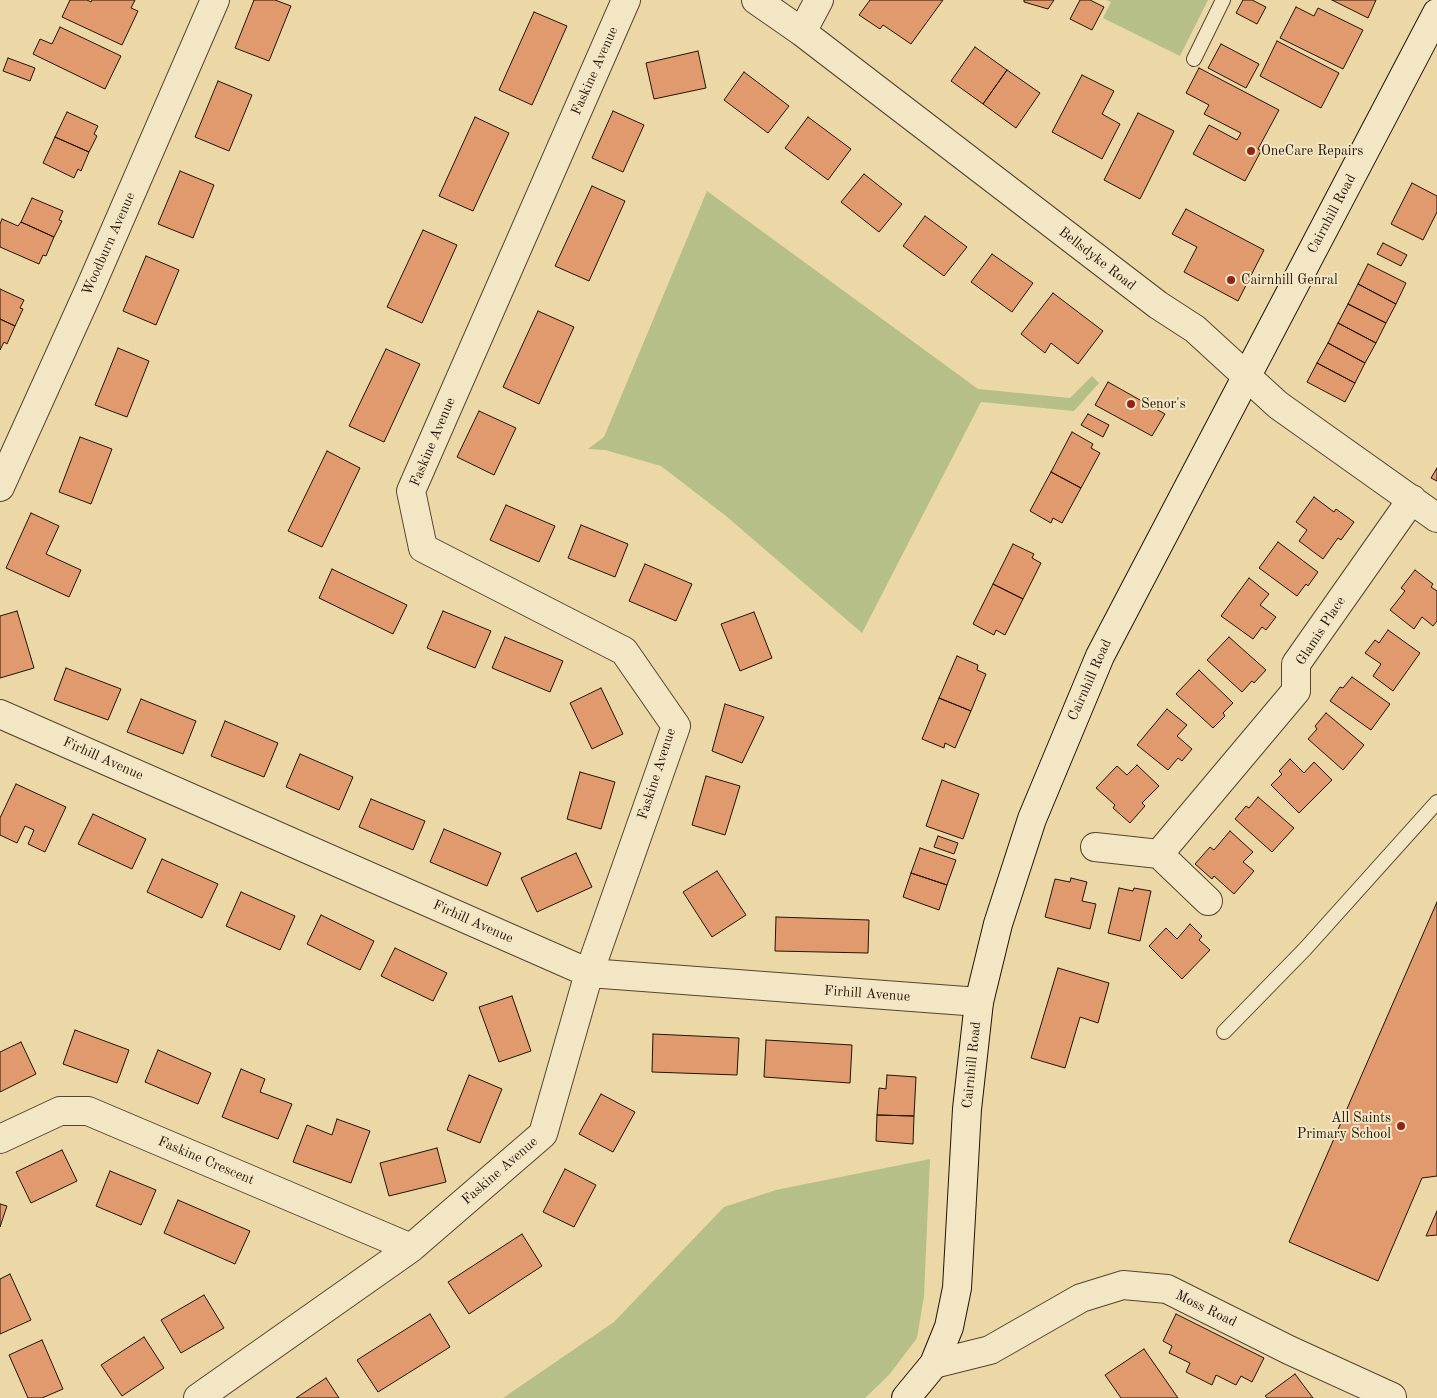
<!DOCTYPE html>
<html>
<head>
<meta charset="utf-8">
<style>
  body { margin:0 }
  canvas { display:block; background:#ebd8a6 }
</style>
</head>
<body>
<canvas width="1437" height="1398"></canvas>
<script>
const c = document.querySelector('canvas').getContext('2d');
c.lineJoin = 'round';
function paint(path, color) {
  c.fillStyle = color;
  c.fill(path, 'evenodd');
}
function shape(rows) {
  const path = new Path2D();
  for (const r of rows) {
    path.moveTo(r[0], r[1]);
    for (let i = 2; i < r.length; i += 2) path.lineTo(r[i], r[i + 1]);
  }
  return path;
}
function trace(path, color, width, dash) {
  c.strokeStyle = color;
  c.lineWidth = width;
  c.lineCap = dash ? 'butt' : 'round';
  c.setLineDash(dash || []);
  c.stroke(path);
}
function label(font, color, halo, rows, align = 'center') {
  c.font = font + ' "Old Standard TT",serif';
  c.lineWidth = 4;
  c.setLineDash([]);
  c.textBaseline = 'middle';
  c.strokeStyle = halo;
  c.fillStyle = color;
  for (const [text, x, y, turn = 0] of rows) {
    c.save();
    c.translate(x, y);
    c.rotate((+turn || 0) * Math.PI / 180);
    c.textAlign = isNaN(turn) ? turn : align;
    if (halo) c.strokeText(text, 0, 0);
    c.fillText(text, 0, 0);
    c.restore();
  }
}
paint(shape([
  [1106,0,1208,0,1180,56,1103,18,1111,2],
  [707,191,978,389,1070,398,1092,376,1099,383,1074,411,981,402,862,633,726,516,661,466,605,450,588,449,604,437],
  [930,1159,924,1296,917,1338,889,1375,865,1398,503,1398,614,1322,724,1207,776,1190]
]), '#b6bf88');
const building = shape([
  [70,0,87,0,91,2,92,0,135,0,131,8,138,11,122,45,62,17,70,0],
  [254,0,275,0,291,6,269,61,235,48,254,0],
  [870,0,943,0,911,44,883,25,880,29,859,15,870,0],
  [1024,0,1054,0,1048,9,1024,2,1024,0],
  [1080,0,1090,0,1104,7,1092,30,1070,19,1080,0],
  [1243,0,1252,0,1266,7,1257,24,1236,13,1243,0],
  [1332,0,1376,0,1368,18,1332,0],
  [1296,7,1314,16,1318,8,1363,30,1343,69,1280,38,1296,7],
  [534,12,567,26,532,105,499,90,534,12],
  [60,27,121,56,105,89,33,54,40,39,52,44,60,27],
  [1277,41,1339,73,1321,108,1260,76,1277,41],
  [1221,44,1259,64,1246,88,1208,68,1221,44],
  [975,47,1007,70,983,104,951,81,975,47],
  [698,51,706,88,654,99,646,63,698,51],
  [8,58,35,68,30,81,3,71,8,58],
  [1199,68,1279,110,1258,149,1261,151,1245,181,1193,154,1209,125,1237,140,1241,133,1204,114,1209,105,1186,93,1199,68],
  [1007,70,1040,93,1016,128,983,104,1007,70],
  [744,72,789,106,768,133,724,100,744,72],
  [1082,75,1114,91,1102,114,1120,124,1102,159,1052,132,1082,75],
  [218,81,252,95,229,151,195,137,218,81],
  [613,111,644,125,623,172,592,158,613,111],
  [67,112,98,126,94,134,97,136,89,152,55,137,67,112],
  [1138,113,1174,131,1140,199,1104,180,1138,113],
  [475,117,509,133,473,211,439,196,475,117],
  [808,117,851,149,828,180,785,148,808,117],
  [55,137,89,152,81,171,78,169,74,178,43,163,55,137],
  [180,171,214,185,193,238,158,224,180,171],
  [864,174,902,204,879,232,841,202,864,174],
  [1412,183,1437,196,1437,212,1423,240,1391,224,1412,183],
  [592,186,625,201,589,281,555,266,592,186],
  [32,198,63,211,59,220,62,221,54,237,21,222,32,198],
  [1186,209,1264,250,1238,301,1184,272,1197,247,1172,234,1186,209],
  [925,216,967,247,944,276,903,246,925,216],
  [2,219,18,226,21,222,54,237,46,256,43,255,39,264,0,247,0,224,2,219],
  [423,230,457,245,422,323,387,307,423,230],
  [1383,243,1407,255,1401,266,1377,254,1383,243],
  [992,254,1033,283,1012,312,971,282,992,254],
  [146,256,179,270,156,325,123,311,146,256],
  [1368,264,1406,283,1396,304,1358,284,1368,264],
  [1358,284,1396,304,1386,323,1348,304,1358,284],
  [0,289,24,300,20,308,23,309,15,326,0,319,0,289],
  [1053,293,1103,331,1078,364,1051,343,1045,353,1021,334,1053,293],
  [1348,304,1386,323,1376,343,1338,323,1348,304],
  [538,311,574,327,539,404,503,387,538,311],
  [0,319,15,326,7,344,4,342,0,350,0,319],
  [1338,323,1376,343,1365,363,1328,343,1338,323],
  [1328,343,1365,363,1355,383,1317,363,1328,343],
  [118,348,149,361,127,417,95,405,118,348],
  [386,349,420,364,384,442,349,426,386,349],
  [1317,363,1355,383,1345,402,1307,382,1317,363],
  [1108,382,1165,414,1152,436,1095,405,1108,382],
  [479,411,516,428,494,475,457,457,479,411],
  [1088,414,1109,425,1103,437,1081,425,1088,414],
  [1072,432,1093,444,1091,448,1100,453,1081,488,1051,472,1072,432],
  [80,437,112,449,91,504,59,492,80,437],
  [327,451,360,468,322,547,288,531,327,451],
  [1437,468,1437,481,1431,478,1437,468],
  [1051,472,1081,488,1062,523,1053,518,1051,523,1030,511,1051,472],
  [1314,497,1334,512,1336,509,1354,522,1341,540,1338,538,1323,559,1299,541,1307,530,1296,522,1314,497],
  [506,505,555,526,539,562,490,540,506,505],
  [31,513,59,526,46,554,81,570,69,597,6,568,31,513],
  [581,525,628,544,615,577,568,558,581,525],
  [1278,542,1318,572,1308,586,1306,584,1297,596,1259,568,1278,542],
  [1013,544,1034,554,1032,558,1041,563,1023,599,993,584,1013,544],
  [645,564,692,584,676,621,629,601,645,564],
  [332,569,407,605,393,634,319,598,332,569],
  [1415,570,1433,584,1431,587,1437,591,1437,621,1433,626,1422,617,1414,629,1390,610,1405,591,1401,588,1415,570],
  [1249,578,1269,594,1260,605,1276,617,1266,630,1262,627,1253,639,1221,616,1249,578],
  [993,584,1023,599,1005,635,996,630,994,635,973,624,993,584],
  [17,611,34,668,0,678,0,616,17,611],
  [443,611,491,631,475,668,427,648,443,611],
  [754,612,772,658,740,671,721,624,754,612],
  [1388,630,1420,653,1393,691,1373,676,1381,664,1365,653,1375,640,1379,643,1388,630],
  [505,637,563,661,550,692,492,668,505,637],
  [1229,637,1266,670,1254,683,1252,681,1242,692,1207,660,1229,637],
  [957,656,978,665,977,670,986,674,971,711,939,698,957,656],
  [66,668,121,689,108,720,54,700,66,668],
  [1199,670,1233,703,1223,713,1225,716,1213,728,1176,694,1199,670],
  [1352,677,1390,704,1371,730,1330,701,1340,687,1343,688,1352,677],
  [601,688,623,734,592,749,570,703,601,688],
  [939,698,971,711,955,748,945,743,944,748,922,739,939,698],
  [141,699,196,721,183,754,127,732,141,699],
  [725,704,764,717,742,763,712,751,725,704],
  [1167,709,1187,725,1177,736,1192,749,1182,761,1178,758,1168,770,1137,745,1167,709],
  [1326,713,1364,745,1343,770,1308,739,1317,729,1315,726,1326,713],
  [225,721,278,743,264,777,211,756,225,721],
  [300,754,353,777,339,810,286,787,300,754],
  [1290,759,1304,773,1314,762,1332,780,1299,813,1271,785,1282,774,1279,771,1290,759],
  [1137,765,1159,786,1142,803,1145,806,1130,823,1113,808,1115,805,1096,788,1117,766,1127,775,1137,765],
  [580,772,615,782,601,829,567,819,580,772],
  [706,776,740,786,725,835,692,825,706,776],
  [942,780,979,794,963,839,926,826,942,780],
  [16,784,66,807,45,852,28,844,34,830,25,826,17,843,0,835,0,818,16,784],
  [1258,797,1294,828,1272,852,1235,819,1246,806,1249,808,1258,797],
  [371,799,425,821,413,850,359,827,371,799],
  [93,814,146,839,132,869,78,844,93,814],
  [444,829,501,853,487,886,430,862,444,829],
  [1230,831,1253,852,1243,862,1254,871,1234,894,1214,876,1212,879,1195,864,1210,847,1214,850,1230,831],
  [938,836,958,843,954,854,934,847,938,836],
  [920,848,956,860,947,885,911,873,920,848],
  [576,853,592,887,537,912,521,878,576,853],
  [162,859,218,884,202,918,147,892,162,859],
  [717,871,746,915,712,937,683,892,717,871],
  [911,873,947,885,939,910,903,897,911,873],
  [1071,878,1087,882,1082,901,1096,904,1090,929,1045,917,1055,879,1070,882,1071,878],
  [1119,888,1133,891,1134,888,1151,891,1140,941,1108,933,1119,888],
  [241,892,295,916,280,950,226,926,241,892],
  [1437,902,1437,1176,1422,1178,1378,1281,1289,1242,1437,902],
  [321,915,374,941,360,970,307,944,321,915],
  [776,917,869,920,868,953,775,951,776,917],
  [1190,924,1202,936,1199,940,1210,950,1182,979,1149,946,1166,928,1177,939,1190,924],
  [395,948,447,973,433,1001,381,976,395,948],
  [1058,968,1109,983,1098,1023,1080,1017,1065,1068,1031,1058,1058,968],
  [512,996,531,1051,499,1062,479,1007,512,996],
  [75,1030,129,1050,117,1083,63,1064,75,1030],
  [653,1034,739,1038,737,1075,652,1072,653,1034],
  [766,1040,852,1045,850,1083,764,1077,766,1040],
  [21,1042,36,1074,0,1092,0,1052,21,1042],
  [158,1050,211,1073,198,1104,145,1082,158,1050],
  [241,1069,265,1079,260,1092,292,1104,278,1139,222,1117,241,1069],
  [469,1075,502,1089,480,1143,447,1130,469,1075],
  [887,1075,916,1077,914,1116,877,1115,879,1088,886,1089,887,1075],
  [601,1094,635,1112,613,1152,579,1134,601,1094],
  [877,1115,914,1116,913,1144,876,1141,877,1115],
  [337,1119,370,1131,351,1183,293,1162,307,1125,332,1135,337,1119],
  [437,1148,446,1182,389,1196,380,1163,437,1148],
  [62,1150,77,1181,31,1203,16,1172,62,1150],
  [565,1169,596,1185,574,1227,543,1212,565,1169],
  [110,1171,156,1190,141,1225,96,1206,110,1171],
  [178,1200,250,1231,235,1264,164,1233,178,1200],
  [0,1204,7,1206,0,1227,0,1204],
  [1437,1211,1437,1235,1426,1236,1437,1211],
  [522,1234,542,1266,469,1314,448,1282,522,1234],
  [10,1274,31,1320,0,1334,0,1279,10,1274],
  [204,1295,224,1328,181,1353,161,1320,204,1295],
  [430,1314,450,1347,378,1392,357,1360,430,1314],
  [1176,1314,1264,1358,1252,1382,1241,1376,1236,1385,1216,1375,1212,1385,1186,1372,1190,1363,1169,1353,1172,1346,1163,1341,1176,1314],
  [144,1337,164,1368,122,1396,101,1365,144,1337],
  [42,1340,63,1389,42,1398,28,1398,9,1355,42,1340],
  [1144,1349,1178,1398,1121,1398,1105,1375,1144,1349],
  [1295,1374,1313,1398,1267,1398,1265,1396,1295,1374],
  [326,1378,339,1398,296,1398,326,1378]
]);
paint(building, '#e1996e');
trace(building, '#211406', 1);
const service = shape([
  [1194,59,1223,0],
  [1224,1032,1305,949,1437,802]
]);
const minor = shape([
  [756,0,802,32,1158,305,1195,329,1278,405,1437,518],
  [802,32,819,0],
  [0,487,90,288,215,0],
  [0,714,589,973,979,1002],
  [1095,847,1159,854,1208,901],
  [1159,854,1296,691,1296,664,1412,499],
  [0,1139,60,1111,88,1111,411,1248],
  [934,1364,990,1350,1081,1298,1123,1285,1167,1289,1289,1350,1392,1397],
  [198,1398,411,1248,543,1134,589,973,676,726,624,651,423,548,411,491,626,0]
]);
const secondary = shape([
  [906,1398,934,1364,949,1327,957,1288,967,1109,979,1002,998,924,1032,819,1100,656,1437,13]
]);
trace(service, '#54452e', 16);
trace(minor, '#54452e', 30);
trace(secondary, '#211406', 30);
trace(service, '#f2e6c5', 14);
trace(minor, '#f2e6c5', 28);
trace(secondary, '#f2e6c5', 28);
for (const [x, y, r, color] of [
  [1251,151,5,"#8f2418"],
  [1231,280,5,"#8f2418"],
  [1131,404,5,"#8f2418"],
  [1401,1126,5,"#8f2418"]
]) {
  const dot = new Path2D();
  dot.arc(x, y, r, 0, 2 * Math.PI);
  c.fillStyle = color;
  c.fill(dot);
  trace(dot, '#f2e6c5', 2);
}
label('14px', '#211406', '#f2e6c5', [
  ["Faskine Avenue",595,71,-66],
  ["Cairnhill Road",1332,214,-62],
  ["Woodburn Avenue",109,244,-66],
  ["Bellsdyke Road",1097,259,38],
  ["Faskine Avenue",433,442,-67],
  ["Glamis Place",1321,631,-57],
  ["Cairnhill Road",1090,680,-66],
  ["Firhill Avenue",103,759,24],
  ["Faskine Avenue",657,774,-72],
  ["Firhill Avenue",473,922,24],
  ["Firhill Avenue",867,994,4],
  ["Cairnhill Road",972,1065,-84],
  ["Faskine Crescent",206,1161,23],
  ["Faskine Avenue",500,1171,-41],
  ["Moss Road",1206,1309,26]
]);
label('14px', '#211406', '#f2e6c5', [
  ["OneCare Repairs",1261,151],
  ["Cairnhill Genral",1241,280],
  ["Senor's",1141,404],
  ["All Saints",1391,1118,"right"],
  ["Primary School",1391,1134,"right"]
], 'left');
</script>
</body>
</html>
